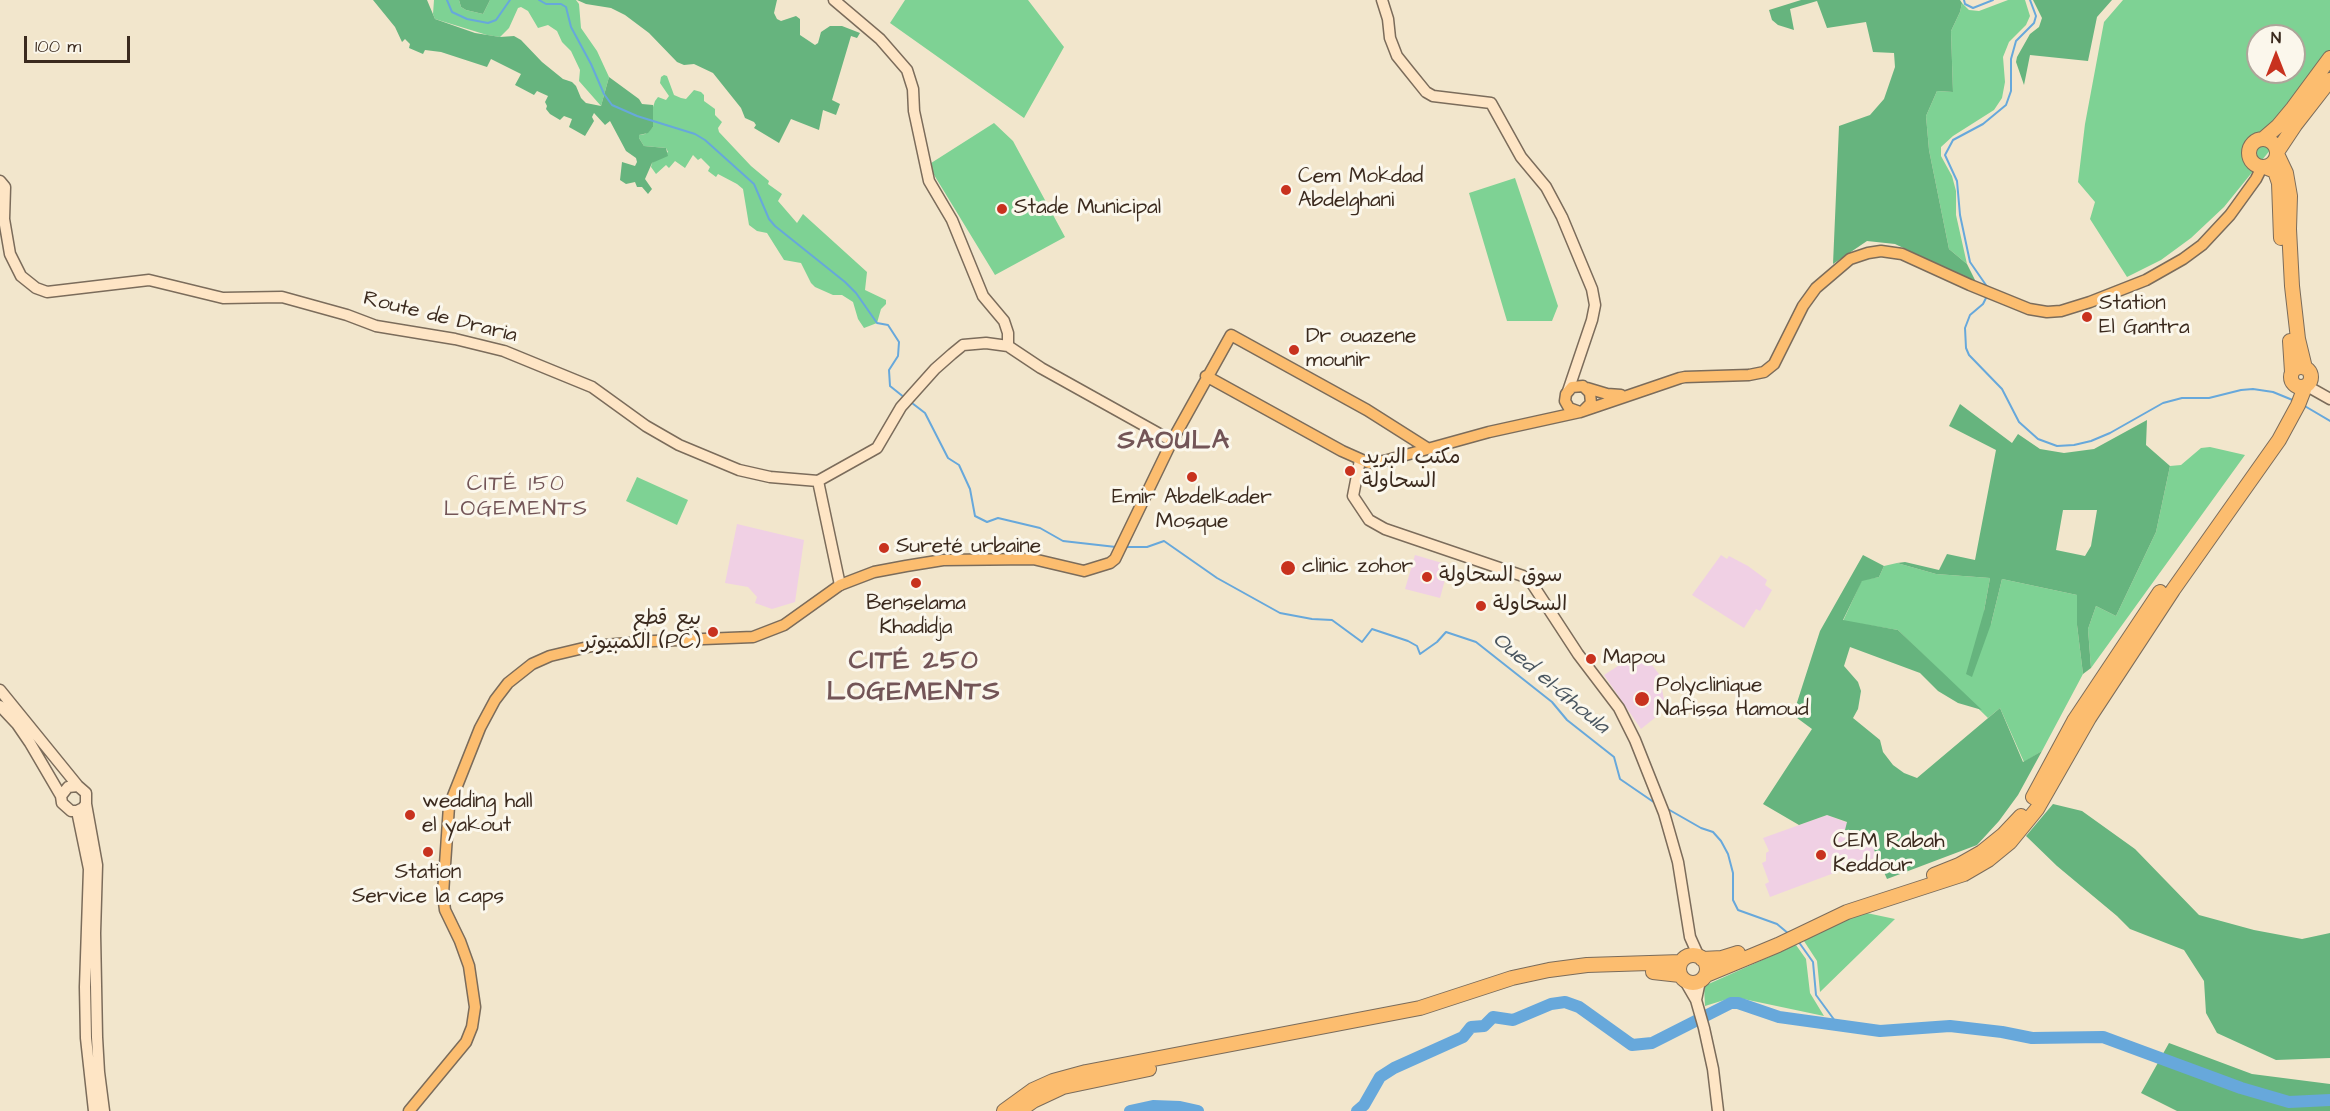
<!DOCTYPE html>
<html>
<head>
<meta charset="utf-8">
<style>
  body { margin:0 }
  #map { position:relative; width:2330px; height:1111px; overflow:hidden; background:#f2e6cc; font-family:"Architects Daughter",sans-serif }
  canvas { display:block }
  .north { position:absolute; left:2246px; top:24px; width:60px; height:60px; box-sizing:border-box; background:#fbf7ec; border:2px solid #aea59a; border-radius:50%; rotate:0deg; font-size:16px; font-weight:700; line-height:24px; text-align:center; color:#3b2a1e }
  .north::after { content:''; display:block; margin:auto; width:21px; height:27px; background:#c8321e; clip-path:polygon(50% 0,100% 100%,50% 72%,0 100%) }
  .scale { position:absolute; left:24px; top:36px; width:106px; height:27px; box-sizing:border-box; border:3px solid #3b2a1e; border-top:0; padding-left:8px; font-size:18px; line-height:21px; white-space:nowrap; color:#3b2a1e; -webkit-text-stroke:4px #fbf7ec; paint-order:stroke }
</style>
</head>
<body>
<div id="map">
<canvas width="2330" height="1111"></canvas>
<div class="north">N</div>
<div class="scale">100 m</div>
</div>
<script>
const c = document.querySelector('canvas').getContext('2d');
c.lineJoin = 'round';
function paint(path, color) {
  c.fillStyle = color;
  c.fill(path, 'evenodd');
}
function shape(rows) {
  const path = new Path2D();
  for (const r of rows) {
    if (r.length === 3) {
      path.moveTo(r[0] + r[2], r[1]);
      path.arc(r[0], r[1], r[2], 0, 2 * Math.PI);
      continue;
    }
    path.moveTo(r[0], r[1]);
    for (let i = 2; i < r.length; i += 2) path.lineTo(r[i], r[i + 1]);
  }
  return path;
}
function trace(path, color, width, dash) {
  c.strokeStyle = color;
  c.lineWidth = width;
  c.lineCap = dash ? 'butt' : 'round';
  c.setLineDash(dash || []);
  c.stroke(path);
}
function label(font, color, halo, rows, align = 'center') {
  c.font = font + ' "Architects Daughter","Playpen Sans Arabic",sans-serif';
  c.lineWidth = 6;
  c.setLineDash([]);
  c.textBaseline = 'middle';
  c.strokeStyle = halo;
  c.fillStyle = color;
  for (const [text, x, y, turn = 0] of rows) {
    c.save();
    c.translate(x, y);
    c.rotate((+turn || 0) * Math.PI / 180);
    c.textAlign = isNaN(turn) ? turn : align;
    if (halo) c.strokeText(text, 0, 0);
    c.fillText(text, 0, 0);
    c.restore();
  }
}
paint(shape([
  [737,524,804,540,795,602,772,609,755,603,757,597,748,587,725,583],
  [1415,555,1449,565,1440,598,1405,589],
  [1721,555,1727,559,1729,556,1748,566,1767,580,1765,585,1772,590,1760,611,1756,609,1744,628,1692,595],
  [1641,651,1659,674,1666,709,1641,729,1604,675],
  [1827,815,1848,823,1845,830,1868,836,1877,857,1770,897,1765,884,1769,882,1762,863,1766,861,1766,853,1769,851,1763,838]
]), '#f0d0e4');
paint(shape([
  [434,0,459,0,461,7,466,10,483,14,490,0,576,0,579,4,581,28,597,51,609,77,601,106,579,81,580,70,571,51,562,42,557,31,548,25,538,28,528,11,521,7,518,8,509,28,500,37,487,35,435,19,433,14],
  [905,0,1028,0,1064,47,1024,118,890,23],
  [2008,0,2025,0,2030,16,2026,25,2009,42,2003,57,2005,82,2002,98,1994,110,1953,136,1941,147,1941,156,1952,176,1956,191,1956,215,1967,264,1949,249,1929,150,1926,116,1937,91,1953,92,1951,31,1960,12,1962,3,1969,10,1979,11],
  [2123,0,2330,0,2330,68,2271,149,2224,207,2191,238,2161,260,2127,277,2090,219,2095,202,2078,182,2085,124,2104,22],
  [2258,36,2294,36,2294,72,2258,72],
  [664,75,667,76,674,95,681,98,686,99,694,90,701,92,704,95,704,101,715,109,715,115,722,122,718,128,719,132,751,166,769,181,768,184,782,194,778,201,797,223,803,214,867,272,865,290,886,300,886,304,881,309,877,323,864,328,858,319,853,302,842,295,833,295,815,287,811,283,801,263,784,260,767,233,757,231,749,225,743,189,737,184,718,174,716,177,708,171,710,167,701,158,698,160,693,155,685,168,675,161,669,168,666,165,656,174,651,167,652,163,668,152,666,148,644,146,639,138,639,135,645,134,653,127,652,110,655,101,658,97,666,100,669,96,660,83,661,77],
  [994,123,1013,141,1065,237,995,275,928,165],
  [1515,178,1558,306,1552,321,1507,321,1469,193],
  [2210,447,2245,455,2091,668,2088,629,2096,606,2116,616,2156,532,2170,466,2181,465,2201,448],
  [637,477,688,500,677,525,626,501],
  [1897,563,1936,574,1990,578,1984,611,1991,624,2002,579,2077,595,2077,625,2083,674,2042,751,2024,762,2000,708,1988,718,1898,630,1843,621,1862,580,1879,577,1884,566],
  [1862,912,1895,919,1820,992,1817,961,1802,938],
  [1796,945,1806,959,1810,993,1824,1016,1734,997,1705,1006,1704,986]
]), '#7ed294');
paint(shape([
  [373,0,427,0,435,19,475,33,500,37,514,36,521,40,542,62,563,79,572,82,576,86,581,98,586,103,601,106,609,77,639,99,642,104,653,105,653,127,648,133,639,135,639,138,644,146,666,148,668,156,652,163,645,179,652,189,648,194,642,187,637,187,635,182,626,184,620,180,622,162,635,166,637,162,636,158,626,151,610,121,605,125,594,113,592,117,594,121,585,136,569,127,572,119,564,116,560,120,550,114,546,109,547,106,545,102,548,96,537,91,534,95,515,85,521,74,491,59,487,67,441,52,425,50,423,54,409,48,410,44,405,39,402,42,395,27],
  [459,0,490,0,483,14,466,10,461,7],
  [577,0,777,0,774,13,777,19,781,21,796,16,800,19,800,35,815,45,818,43,821,32,830,26,842,26,860,33,857,38,851,36,832,100,840,104,836,115,823,110,819,130,791,119,779,143,754,128,756,125,754,122,745,118,741,108,713,73,694,64,684,65,677,62,649,33,625,15,611,8,586,4],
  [1801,0,1960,0,1962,3,1960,12,1951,31,1953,92,1937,91,1926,116,1929,150,1949,249,1967,264,1976,282,1895,244,1867,241,1833,264,1839,126,1870,115,1884,99,1895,67,1894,53,1873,52,1866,22,1827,28,1817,1,1790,9,1794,30,1778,25,1772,20,1769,10],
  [2033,0,2112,0,2097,17,2088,61,2030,55,2024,85,2016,62,2017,57,2030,34,2039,27,2042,18],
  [1960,404,2012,443,2018,434,2040,449,2064,453,2094,449,2147,420,2146,445,2170,466,2156,532,2116,616,2096,606,2088,629,2091,668,2083,674,2077,625,2077,595,2002,579,1991,624,1972,677,1966,674,1984,611,1990,578,1936,574,1897,563,1905,562,1939,570,1947,554,1975,560,1996,450,1949,426],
  [2063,510,2097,510,2091,546,2085,556,2056,550],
  [1863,555,1884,566,1879,577,1862,581,1843,620,1898,630,1982,710,1958,703,1938,691,1920,673,1850,647,1844,666,1858,682,1861,691,1858,709,1853,718,1880,740,1883,752,1893,765,1904,773,1917,778,2000,708,2023,762,2042,751,2018,795,1999,821,1977,845,1887,879,1868,836,1845,830,1847,822,1827,815,1799,825,1763,804,1812,729,1793,715,1820,631],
  [2053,804,2082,811,2135,849,2199,915,2254,930,2302,939,2330,933,2330,1058,2276,1060,2217,1033,2206,1013,2204,981,2184,950,2130,929,2117,916,2057,866,2026,836],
  [2169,1043,2252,1074,2330,1084,2330,1111,2177,1111,2141,1093]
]), '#66b47e');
trace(shape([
  [447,0,452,12,467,19,488,23,496,20,510,0],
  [539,0,546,4,561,4,566,7,571,27,591,64,604,94,612,105,637,116,695,134,705,140,754,184,769,219,775,226,845,282,856,293,877,323,888,325,899,342,898,356,889,370,890,386,905,398],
  [1964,0,1965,4,1973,8,1993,0],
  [1988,288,1970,262,1960,215,1957,181,1945,155,1953,140,1983,124,2006,105,2011,91,2011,59,2016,41,2034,23,2036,16,2030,0],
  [1987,296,1983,304,1970,315,1965,328,1966,348,1969,355,2002,389,2019,422,2038,439,2057,446,2074,445,2091,441,2110,433,2163,403,2182,398,2209,398,2241,390,2253,389,2273,392,2295,401],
  [912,403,925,413,948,458,959,465,970,489,975,516,987,522,998,518,1040,528,1063,541,1116,547],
  [2303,405,2330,421],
  [1125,547,1147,547,1164,541,1217,578,1280,613,1312,619,1332,620,1362,642,1372,629,1408,641,1417,646,1420,654,1437,642,1446,632,1476,642,1552,702,1567,720,1614,757,1620,779,1655,803],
  [1666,808,1701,828,1713,832,1721,841,1728,854,1733,873,1733,900,1738,910,1777,924,1789,934],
  [1798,941,1813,962,1816,995,1838,1025]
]), '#67a8db', 2);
trace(shape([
  [1130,1111,1153,1106,1180,1107,1198,1111],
  [1357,1111,1364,1105,1380,1077,1394,1068,1463,1037,1471,1027,1484,1026,1493,1017,1513,1020,1551,1004,1565,1002,1579,1007,1632,1045,1652,1043,1731,1003,1738,1003,1779,1017,1880,1031,1950,1026,2002,1032,2032,1038,2103,1037,2241,1088,2289,1102,2330,1100]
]), '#67a8db', 12);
const secondary = shape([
  [834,0,880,39,907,70,913,89,914,111,929,181,952,220,983,296,1004,321,1008,333,1008,346],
  [1382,0,1388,19,1390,38,1397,56,1409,71,1426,92,1433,96,1491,103,1521,157,1546,187,1562,217,1592,289,1595,305,1592,320,1568,391],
  [0,181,5,187,4,219,10,254,21,276,36,288,47,292,149,280,223,298,282,297,347,315,376,326,455,339,504,351,592,387,646,426,679,445,739,470,770,477,818,481,877,448,901,407,935,369,952,354,963,345,986,343,1008,346,1041,368,1172,441],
  [2307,386,2330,399],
  [1360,460,1353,496,1369,520,1385,529,1523,576,1531,582,1578,654,1619,708,1635,740,1664,813,1678,862,1690,937,1699,957],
  [818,481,840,585],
  [0,690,78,786,86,793,86,804,83,808,77,811,71,811,62,803,61,796,68,787,78,786],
  [0,706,17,724,30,743,61,796],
  [86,804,97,865,95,933,97,1037,99,1072,104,1111],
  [77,811,89,869,85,987,86,1038,94,1111],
  [1685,981,1696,1000,1704,1028,1713,1069,1718,1111],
  [1696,1000,1700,981]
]);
const primary = shape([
  [1206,376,1342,451,1369,463,1384,461,1489,432,1580,412],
  [1587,388,1607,394,1621,395],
  [1583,411,1591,403,1590,393,1583,386,1572,387,1566,394,1565,401,1569,408,1580,412,1583,411,1636,393,1680,378,1685,377,1749,375,1764,372,1774,364,1803,306,1816,288,1850,259,1868,253,1881,251,1902,254,1970,285,2029,309,2047,312,2061,311,2090,302,2146,280,2183,259,2202,245,2230,215,2256,179,2262,167],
  [409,1111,466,1042,472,1027,475,1007,469,966,460,941,445,910,443,894,449,806,480,728,495,700,508,683,532,664,550,656,592,646,654,641,753,637,784,625,840,585,874,572,906,566,943,560,1033,559,1084,571,1110,563,1115,559,1172,441,1231,335,1367,410,1427,448]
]);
const highway = shape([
  [2263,153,14],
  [2263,139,2278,126,2293,108,2330,58],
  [2277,152,2295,125,2330,80],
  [2277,154,2286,173,2290,196,2289,229,2292,286,2298,339,2305,368],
  [2265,167,2275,171,2279,183,2281,238],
  [2290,341,2292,372],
  [2301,377,10],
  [2033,797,2074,721,2160,592],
  [1934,875,1959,865,1982,852,2003,835,2021,816],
  [1693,969,14],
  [1702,959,1722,958,1738,953],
  [1653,972,1680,975],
  [1706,975,1778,945,1847,912,1964,874,1988,860,2010,842,2037,809,2089,718,2173,590,2279,440,2298,405,2305,387],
  [1004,1111,1033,1090,1053,1081,1086,1072,1420,1008,1512,978,1549,970,1587,965,1681,962],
  [1019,1111,1033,1101,1063,1087,1149,1069]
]);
trace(secondary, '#7b6c5b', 13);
trace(primary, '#7b6c5b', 13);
trace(highway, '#7b6c5b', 16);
trace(secondary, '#fee5c5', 10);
trace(primary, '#fcbd6f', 10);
trace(highway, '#fcbd6f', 14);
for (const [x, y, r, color] of [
  [1286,190,6,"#c8321e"],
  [1002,209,6,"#c8321e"],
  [2087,317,6,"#c8321e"],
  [1294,350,6,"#c8321e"],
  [1350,471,6,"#c8321e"],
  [1192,477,6,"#c8321e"],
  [884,548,6,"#c8321e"],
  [1288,568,8,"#c8321e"],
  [1427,577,6,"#c8321e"],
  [916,583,6,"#c8321e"],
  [1481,606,6,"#c8321e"],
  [713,632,6,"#c8321e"],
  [1591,659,6,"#c8321e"],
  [1642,699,8,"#c8321e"],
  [410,815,6,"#c8321e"],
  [428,852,6,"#c8321e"],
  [1821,855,6,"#c8321e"]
]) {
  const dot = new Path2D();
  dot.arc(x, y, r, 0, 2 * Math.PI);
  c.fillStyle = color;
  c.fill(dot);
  trace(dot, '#fbf7ec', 2);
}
label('21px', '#3b2a1e', '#fbf7ec', [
  ["Cem Mokdad",1298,178],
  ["Abdelghani",1298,202],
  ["Stade Municipal",1014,209],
  ["Station",2099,305],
  ["El Gantra",2099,329],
  ["Dr ouazene",1306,338],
  ["mounir",1306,362],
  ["مكتب البريد",1362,459],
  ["السحاولة",1362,483],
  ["Emir Abdelkader",1192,499,"center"],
  ["Mosque",1192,523,"center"],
  ["Sureté urbaine",896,548],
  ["clinic zohor",1302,568],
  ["سوق السحاولة",1439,577],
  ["Benselama",916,605,"center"],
  ["Khadidja",916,629,"center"],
  ["السحاولة",1493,606],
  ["بيع قطع",701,620,"right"],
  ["الكمبيوتر (PC)",701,644,"right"],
  ["Mapou",1603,659],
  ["Polyclinique",1656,687],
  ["Nafissa Hamoud",1656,711],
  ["wedding hall",422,803],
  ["el yakout",422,827],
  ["CEM Rabah",1833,843],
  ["Keddour",1833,867],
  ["Station",428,874,"center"],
  ["Service la caps",428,898,"center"]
], 'left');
label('21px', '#3b2a1e', '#fbf7ec', [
  ["Route de Draria",440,318,14]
]);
c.letterSpacing = '1.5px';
label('22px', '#735557', '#fbf7ec', [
  ["CITÉ 150",516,485],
  ["LOGEMENTS",516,510]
]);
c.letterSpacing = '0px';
label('italic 22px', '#4a5660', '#fbf7ec', [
  ["Oued el-Ghoula",1550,684,40]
]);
c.letterSpacing = '1.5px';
label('bold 27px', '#735557', '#fbf7ec', [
  ["SAOULA",1174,442],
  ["CITÉ 250",914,662],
  ["LOGEMENTS",914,693]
]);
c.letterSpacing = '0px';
</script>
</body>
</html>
